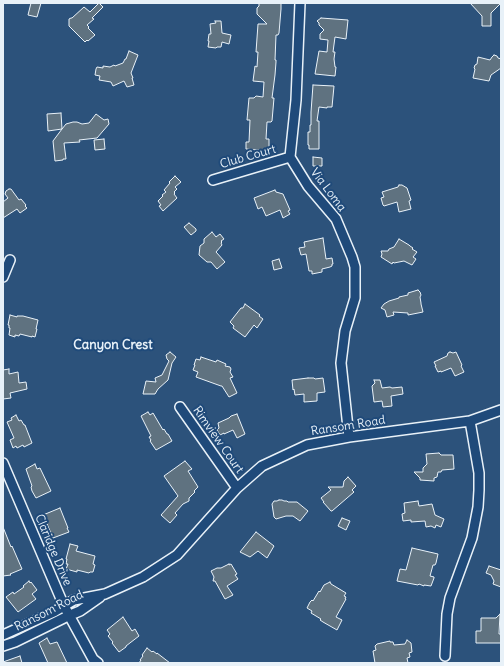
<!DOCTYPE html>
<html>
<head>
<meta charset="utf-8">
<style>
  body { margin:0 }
  #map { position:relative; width:504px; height:666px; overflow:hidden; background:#2c527b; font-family:Delius,sans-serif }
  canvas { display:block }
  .frame { position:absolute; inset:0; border:4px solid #e8f1f8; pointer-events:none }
</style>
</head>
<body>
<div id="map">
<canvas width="504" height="666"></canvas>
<div class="frame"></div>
</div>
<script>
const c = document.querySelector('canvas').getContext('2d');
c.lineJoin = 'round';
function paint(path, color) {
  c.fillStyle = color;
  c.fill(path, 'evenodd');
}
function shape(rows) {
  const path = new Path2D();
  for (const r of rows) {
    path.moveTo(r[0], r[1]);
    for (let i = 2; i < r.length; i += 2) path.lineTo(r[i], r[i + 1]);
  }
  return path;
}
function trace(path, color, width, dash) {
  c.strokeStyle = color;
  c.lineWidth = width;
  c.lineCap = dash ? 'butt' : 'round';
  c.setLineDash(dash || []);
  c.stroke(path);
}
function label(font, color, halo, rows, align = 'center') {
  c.font = font + ' Delius,sans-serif';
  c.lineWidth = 4;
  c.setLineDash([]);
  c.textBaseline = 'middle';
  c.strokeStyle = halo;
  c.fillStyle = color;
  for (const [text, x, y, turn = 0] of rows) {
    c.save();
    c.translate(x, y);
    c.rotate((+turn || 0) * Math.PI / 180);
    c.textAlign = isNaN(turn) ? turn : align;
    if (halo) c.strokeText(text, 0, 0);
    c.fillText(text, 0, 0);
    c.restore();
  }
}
const building = shape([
  [31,3,41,3,37,17,28,15,31,3],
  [99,3,103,7,92,18,94,19,87,25,89,27,88,28,95,35,88,41,87,40,85,42,69,26,69,19,71,18,72,18,84,7,90,12,99,3],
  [259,3,281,3,281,9,279,33,278,35,276,35,275,60,276,60,276,62,275,75,272,98,274,98,272,121,271,122,267,122,266,139,269,139,269,151,246,149,246,142,249,142,250,120,247,120,249,98,254,98,256,96,263,97,264,82,253,81,255,66,257,67,258,52,256,52,258,24,267,24,257,14,257,8,259,6,259,3],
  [470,3,501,3,491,13,491,26,482,26,482,16,470,3],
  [321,18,348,20,346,39,335,37,333,52,335,52,334,59,335,67,336,67,335,76,315,74,319,51,327,52,328,40,320,39,320,34,324,30,319,25,319,23,317,21,321,18],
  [215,21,221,21,222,33,231,35,229,44,222,42,221,47,217,47,216,48,208,47,209,41,208,41,209,34,211,34,210,24,216,23,215,21],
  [129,51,138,55,131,73,133,78,132,78,134,85,127,87,124,81,113,86,111,82,99,80,100,76,95,75,96,69,97,67,103,68,103,66,110,67,114,65,115,66,123,63,125,59,126,59,129,51],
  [494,55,497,56,498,58,501,59,501,68,491,75,489,81,473,78,475,69,474,68,475,65,477,64,478,57,490,60,492,57,494,55],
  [313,85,334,86,332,107,327,107,327,108,319,107,317,121,319,121,319,149,309,149,309,145,308,145,308,132,310,132,310,125,311,125,311,112,313,85],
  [61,113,62,129,66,124,73,122,77,122,82,124,89,123,96,114,104,120,108,119,109,124,97,138,79,140,80,142,64,143,66,159,63,159,63,160,55,161,53,141,62,129,48,131,47,114,61,113],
  [104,139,105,149,95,150,94,140,104,139],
  [313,157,322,158,322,166,313,166,313,157],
  [175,176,181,182,175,187,177,189,174,192,175,193,174,194,177,198,163,211,159,206,161,205,158,201,163,196,162,195,166,192,164,190,170,183,169,182,175,176],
  [399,185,402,185,407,188,411,200,409,201,411,209,399,212,397,202,384,206,383,205,381,198,384,197,382,192,398,187,399,185],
  [9,189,11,189,19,200,21,199,26,205,25,206,27,208,20,213,17,209,3,218,3,202,8,198,5,194,6,191,9,189],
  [275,190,276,192,283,194,290,210,288,211,290,214,283,218,280,210,266,216,262,207,258,209,254,198,275,190],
  [189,223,196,229,196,231,191,235,184,227,189,223],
  [212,232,216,237,220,234,224,239,221,241,222,242,221,243,222,245,216,252,225,262,217,269,211,262,207,262,199,255,200,246,204,243,204,239,212,232],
  [323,238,326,259,332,258,333,264,332,264,332,266,330,267,322,269,322,272,312,274,312,271,309,271,306,254,301,255,299,248,305,247,304,242,323,238],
  [399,239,409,245,410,246,413,248,412,249,417,252,413,257,416,259,412,265,404,261,394,263,393,262,392,264,381,257,382,254,381,251,388,251,389,249,394,247,399,239],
  [279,259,282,268,274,270,272,261,279,259],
  [418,290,420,292,421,295,420,297,421,303,421,304,423,312,408,315,408,313,393,312,394,315,387,317,385,310,381,308,384,304,389,301,399,298,399,297,408,295,408,293,418,290],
  [245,304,260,315,259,316,263,319,257,328,254,325,245,337,233,328,234,326,230,322,241,308,243,308,245,304],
  [10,315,17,317,17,316,23,316,38,320,36,329,37,329,35,337,32,336,32,337,20,334,19,336,15,335,15,337,9,335,10,328,9,328,9,325,8,325,10,315],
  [170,352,176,357,172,363,168,380,158,389,155,394,143,394,146,381,156,382,155,378,162,375,169,361,167,359,166,355,170,352],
  [450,352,453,353,456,352,462,365,461,366,464,372,455,376,451,368,441,372,441,371,438,372,435,366,436,366,434,362,447,356,448,353,450,352],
  [201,357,216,362,217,360,226,364,225,366,230,367,231,369,230,372,233,377,230,378,237,393,229,397,222,386,221,386,196,377,198,372,193,370,195,365,194,365,196,359,200,360,201,357],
  [9,369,9,374,18,372,19,383,26,382,27,389,10,393,11,398,3,399,3,370,9,369],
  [308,378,314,378,315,379,323,378,325,392,317,393,317,401,304,402,304,394,295,395,294,389,293,390,292,380,308,378],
  [374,380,380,380,382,388,390,387,392,388,402,387,403,394,391,396,392,406,383,407,382,401,374,402,372,386,375,383,374,380],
  [148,412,150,415,153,413,163,430,164,429,167,434,168,434,172,441,156,450,150,441,151,440,149,437,151,436,141,416,148,412],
  [237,414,245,434,237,438,233,430,224,434,224,433,220,435,217,430,219,428,218,423,229,418,231,416,237,414],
  [16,415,19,421,21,420,24,425,25,425,32,443,24,447,23,445,17,448,16,446,13,448,10,440,14,438,7,422,12,420,11,418,16,415],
  [439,453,441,455,453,455,454,469,442,470,441,472,438,472,437,477,434,478,434,481,420,480,420,478,414,472,423,472,423,468,427,464,426,454,439,453],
  [185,461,192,469,188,471,198,487,194,491,195,492,189,498,189,501,183,504,175,513,177,515,170,523,161,515,178,496,164,476,185,461],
  [35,464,37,469,40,468,51,491,36,498,32,491,31,487,32,486,26,469,35,464],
  [348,477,356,486,352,490,354,492,332,511,331,511,323,502,324,502,321,498,331,490,328,487,343,487,344,481,348,477],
  [279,500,282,500,284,501,287,501,288,502,297,502,308,511,300,521,293,516,286,516,276,519,274,517,272,504,274,501,277,501,279,500],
  [418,501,419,506,432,504,435,515,444,519,441,527,436,525,435,528,431,526,426,527,425,521,411,522,411,520,403,521,402,514,405,513,404,503,418,501],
  [60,508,68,528,67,528,69,532,53,538,47,524,47,525,43,515,60,508],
  [342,518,350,521,346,530,338,526,342,518],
  [3,527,11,547,12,546,22,569,10,574,11,575,3,576,3,527],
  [256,532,274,546,267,558,258,551,250,557,240,552,256,532],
  [70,544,78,546,76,551,95,556,93,564,95,565,93,572,90,572,89,573,77,570,77,572,66,569,68,564,66,564,67,559,66,559,70,544],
  [412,548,438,554,436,563,435,565,433,565,430,576,434,577,434,578,431,586,424,585,424,586,419,584,418,585,397,581,400,569,406,570,412,548],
  [229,564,229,565,231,564,237,574,235,575,238,579,227,586,233,595,225,599,215,581,213,581,214,577,211,571,217,568,221,568,229,564],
  [489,566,501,570,501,587,493,584,494,581,491,575,486,573,489,566],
  [29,581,30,583,31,582,37,590,32,594,36,599,18,612,6,597,13,592,14,594,24,587,23,586,29,581],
  [330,582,331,584,346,593,344,596,346,597,345,599,346,599,336,617,342,620,337,630,323,622,320,620,321,619,311,613,312,611,307,608,310,602,312,600,313,601,319,591,320,592,324,585,330,582],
  [500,614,499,634,501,634,501,643,476,643,476,631,481,631,481,618,496,618,500,614],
  [123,617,132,631,135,629,139,636,126,646,126,647,119,652,112,643,113,642,108,636,110,634,107,630,123,617],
  [47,638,50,644,57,642,67,663,48,663,39,643,47,638],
  [407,640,411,643,412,652,409,653,410,657,407,658,408,663,375,663,373,651,376,650,375,646,377,644,390,641,390,642,393,642,394,645,405,644,407,640],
  [147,648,152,652,153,651,157,654,157,653,170,663,139,663,141,660,140,660,143,656,142,655,147,648],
  [20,656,22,663,3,663,3,662,20,656]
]);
paint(building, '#5f7280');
trace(building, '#e8f1f8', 1);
const minor = shape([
  [300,3,296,100,290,157,308,186,336,219,352,257,355,267,355,298,345,331,341,363,349,437],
  [213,180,290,157],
  [3,277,10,260],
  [180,407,237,488],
  [3,463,64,606,93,659,98,663],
  [3,635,54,612,74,600,105,594,143,577,177,555,237,488,262,466,307,445,349,437,470,421,501,410],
  [3,646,15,642,68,616,80,611,100,597],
  [445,656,447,614,450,598,472,538,478,507,479,490,479,473,470,421]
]);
trace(minor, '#e8f1f8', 12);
trace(minor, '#1f4a7a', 9);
label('12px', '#e8f1f8', '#1f4a7a', [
  ["Club Court",248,157,-16],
  ["Via Loma",328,190,53],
  ["Ransom Road",348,426,-9],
  ["Rimview Court",218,440,55],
  ["Claridge Drive",53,550,67],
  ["Ransom Road",49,611,-27]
]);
label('bold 13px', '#e8f1f8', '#1f4a7a', [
  ["Canyon Crest",113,345]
]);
</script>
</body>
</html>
